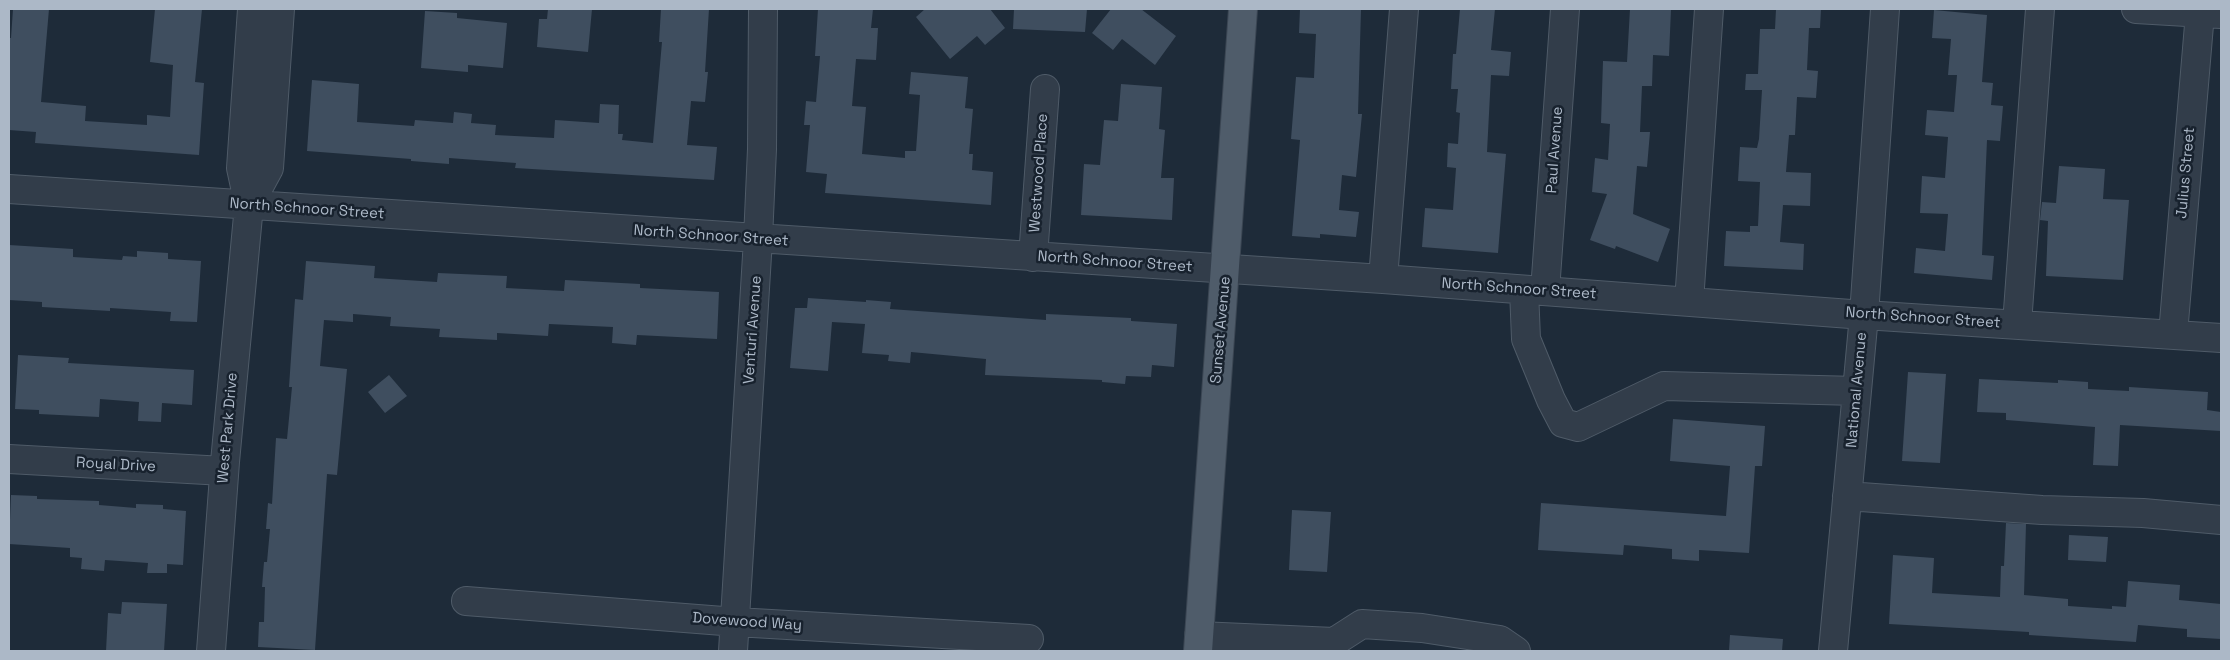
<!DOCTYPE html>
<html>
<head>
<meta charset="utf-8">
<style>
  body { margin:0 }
  #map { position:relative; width:2230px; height:660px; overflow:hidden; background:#1e2b39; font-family:"Space Grotesk",sans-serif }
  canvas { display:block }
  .frame { position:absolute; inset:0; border:10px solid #acb8c7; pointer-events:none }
</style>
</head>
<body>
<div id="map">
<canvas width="2230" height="660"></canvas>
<div class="frame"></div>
</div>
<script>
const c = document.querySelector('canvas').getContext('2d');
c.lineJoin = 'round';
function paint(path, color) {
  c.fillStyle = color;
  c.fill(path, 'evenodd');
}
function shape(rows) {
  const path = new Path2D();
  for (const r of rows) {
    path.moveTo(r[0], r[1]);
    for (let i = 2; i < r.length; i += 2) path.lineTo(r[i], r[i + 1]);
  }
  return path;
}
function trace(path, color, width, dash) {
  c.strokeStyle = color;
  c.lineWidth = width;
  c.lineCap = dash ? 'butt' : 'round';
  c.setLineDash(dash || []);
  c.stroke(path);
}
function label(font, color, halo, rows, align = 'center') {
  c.font = font + ' "Space Grotesk",sans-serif';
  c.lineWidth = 5;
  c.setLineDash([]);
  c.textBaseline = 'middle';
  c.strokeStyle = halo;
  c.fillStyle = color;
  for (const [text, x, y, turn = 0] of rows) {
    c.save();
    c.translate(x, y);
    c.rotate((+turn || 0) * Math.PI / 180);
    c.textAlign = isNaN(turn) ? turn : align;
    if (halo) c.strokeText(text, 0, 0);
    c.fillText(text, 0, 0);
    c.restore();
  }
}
paint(shape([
  [13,9,49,9,41,102,86,106,85,121,147,125,147,115,170,117,173,65,150,62,155,9,202,9,195,82,204,83,199,155,35,143,36,132,9,130,9,38,11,38],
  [548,9,592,9,588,52,537,47,539,19,547,19],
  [661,9,709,9,705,72,708,72,705,102,691,101,687,145,717,147,714,180,515,168,516,163,449,158,449,164,411,161,411,159,307,151,312,80,359,84,357,122,414,126,415,120,453,123,454,112,472,114,471,123,496,125,495,135,554,138,555,120,599,123,600,104,619,105,618,134,623,134,622,140,653,143,662,42,659,42],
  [818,9,873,9,871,28,878,28,876,60,856,59,852,106,866,107,862,154,905,158,905,151,916,151,920,95,909,94,911,72,968,77,965,108,973,109,969,154,973,154,972,170,993,172,991,205,825,193,827,174,806,172,810,125,804,125,806,101,816,102,820,56,815,56],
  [925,9,990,9,1005,28,985,45,977,36,950,59,916,17],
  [1014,9,1087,9,1085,32,1013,29],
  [1111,9,1141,9,1176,36,1155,65,1122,39,1113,50,1092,33],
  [1300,9,1361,9,1358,114,1362,114,1356,177,1342,175,1339,210,1359,212,1356,237,1320,234,1320,238,1292,236,1300,140,1291,139,1296,77,1314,78,1316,34,1299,33],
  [1460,9,1495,9,1491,50,1511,52,1509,76,1491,75,1487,152,1506,154,1498,253,1422,247,1425,208,1453,210,1456,168,1447,167,1448,143,1458,144,1460,113,1456,112,1458,89,1451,89,1453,54,1456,54],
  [1630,9,1671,9,1669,56,1653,55,1652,86,1642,86,1640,132,1650,132,1647,167,1637,166,1633,214,1670,229,1658,262,1616,246,1615,249,1590,240,1607,194,1592,192,1595,158,1608,160,1610,124,1601,123,1603,61,1627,62],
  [1776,9,1821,9,1820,28,1809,28,1807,70,1818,71,1816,98,1797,97,1795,135,1789,135,1786,172,1811,173,1810,206,1783,205,1780,242,1804,244,1803,270,1724,266,1726,231,1750,232,1750,226,1758,226,1760,182,1738,181,1740,147,1757,148,1759,139,1762,90,1745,90,1746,74,1758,74,1760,29,1775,29],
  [1934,10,1987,15,1982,82,1993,83,1991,105,2003,106,2000,141,1987,140,1982,255,1994,256,1992,280,1914,273,1916,248,1945,251,1948,214,1920,213,1922,176,1945,178,1948,137,1925,135,1927,110,1954,112,1957,75,1948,75,1951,39,1932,38],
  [425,11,457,13,457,18,507,23,503,68,468,65,468,72,421,68],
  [1121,84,1162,87,1159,129,1165,130,1161,178,1174,178,1172,220,1081,215,1084,164,1100,165,1104,120,1118,121],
  [2059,166,2105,169,2103,199,2129,200,2123,280,2046,276,2048,221,2040,220,2042,202,2056,203],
  [9,245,73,249,73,257,122,260,123,256,137,257,137,251,168,253,168,259,201,261,197,322,170,321,171,312,110,308,110,311,42,307,42,302,9,300],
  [306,261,375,266,374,278,437,282,438,273,507,276,506,288,564,291,565,280,640,284,640,288,719,292,717,339,637,335,636,345,612,343,613,327,549,324,548,336,497,333,497,340,460,338,439,337,440,329,390,326,391,317,353,314,353,322,324,320,320,366,347,369,337,475,327,474,315,650,258,647,259,622,264,622,265,587,262,587,264,562,267,562,270,529,266,529,268,503,272,504,276,438,287,439,292,387,289,387,295,299,303,300],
  [808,298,866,302,866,300,891,302,890,309,946,313,1046,320,1046,314,1131,318,1131,321,1177,324,1174,367,1152,365,1151,377,1126,376,1125,384,1102,382,1102,380,985,375,986,359,911,352,910,363,888,361,889,355,862,353,865,324,832,322,828,371,790,368,795,308,807,308],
  [18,355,69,358,68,363,194,370,192,405,162,403,161,422,138,421,139,402,100,399,99,417,39,414,39,410,15,409],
  [1908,372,1946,374,1940,463,1902,461],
  [389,375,407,396,385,413,368,392],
  [1979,379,2058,383,2058,380,2088,382,2088,389,2129,391,2129,387,2208,392,2207,410,2221,412,2221,431,2120,425,2118,466,2093,465,2095,427,2006,420,2006,413,1977,412],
  [1673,419,1765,426,1762,466,1755,466,1749,553,1699,550,1699,561,1672,559,1672,549,1624,545,1623,555,1538,550,1541,503,1726,516,1730,466,1670,461],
  [11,495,37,496,37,499,99,501,99,505,136,508,136,504,163,505,163,509,186,511,183,565,167,564,167,573,147,573,148,563,105,560,104,571,81,569,82,558,70,557,70,548,9,544],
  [1292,510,1331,512,1327,572,1289,570],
  [2006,523,2026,524,2024,595,2068,599,2068,606,2112,609,2112,606,2126,607,2128,581,2180,585,2179,600,2221,604,2221,639,2187,637,2187,629,2138,625,2136,642,2029,635,2029,632,1889,624,1893,555,1934,558,1932,593,2000,597,2001,566,2004,566],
  [2069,535,2108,537,2106,562,2068,560],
  [122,602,167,604,164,651,106,651,108,613,121,614],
  [1730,635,1783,639,1782,651,1729,651]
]), '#3f4e5f');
const minor = shape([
  [2136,9,2221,14],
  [9,189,1383,279,1864,315,2221,338],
  [249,205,269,168,280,9],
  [1033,257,1045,89],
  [1383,279,1404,9],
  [1524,290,1526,339,1551,400,1563,423,1578,427,1664,386,1857,391],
  [1545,291,1565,9],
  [1689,302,1709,9],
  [2017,324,2040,9],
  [2173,334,2200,13],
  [9,459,224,471],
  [1847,496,2042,510,2143,513,2221,520],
  [466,601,736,622,1029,639],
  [1199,636,1334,642,1362,624,1422,628,1500,640,1516,651],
  [211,651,225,462,249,205,241,168,252,9],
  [733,651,758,239,762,149,763,9],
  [1833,651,1864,315,1885,9]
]);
const major = shape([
  [1198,651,1243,9]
]);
trace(minor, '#4f5b68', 30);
trace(major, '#3b4653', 30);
trace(minor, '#323d4a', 28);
trace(major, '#4f5c6a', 28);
label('15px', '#acb8c7', '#18222e', [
  ["Paul Avenue",1555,150,-86],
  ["Westwood Place",1039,173,-86],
  ["Julius Street",2186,173,-85],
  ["North Schnoor Street",307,209,4],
  ["North Schnoor Street",711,236,4],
  ["North Schnoor Street",1115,262,4],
  ["North Schnoor Street",1519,289,4],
  ["North Schnoor Street",1923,318,4],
  ["Venturi Avenue",753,330,-86],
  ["Sunset Avenue",1221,330,-85],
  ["National Avenue",1857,390,-85],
  ["West Park Drive",228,428,-85],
  ["Royal Drive",116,465,3],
  ["Dovewood Way",747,622,4]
]);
</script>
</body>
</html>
